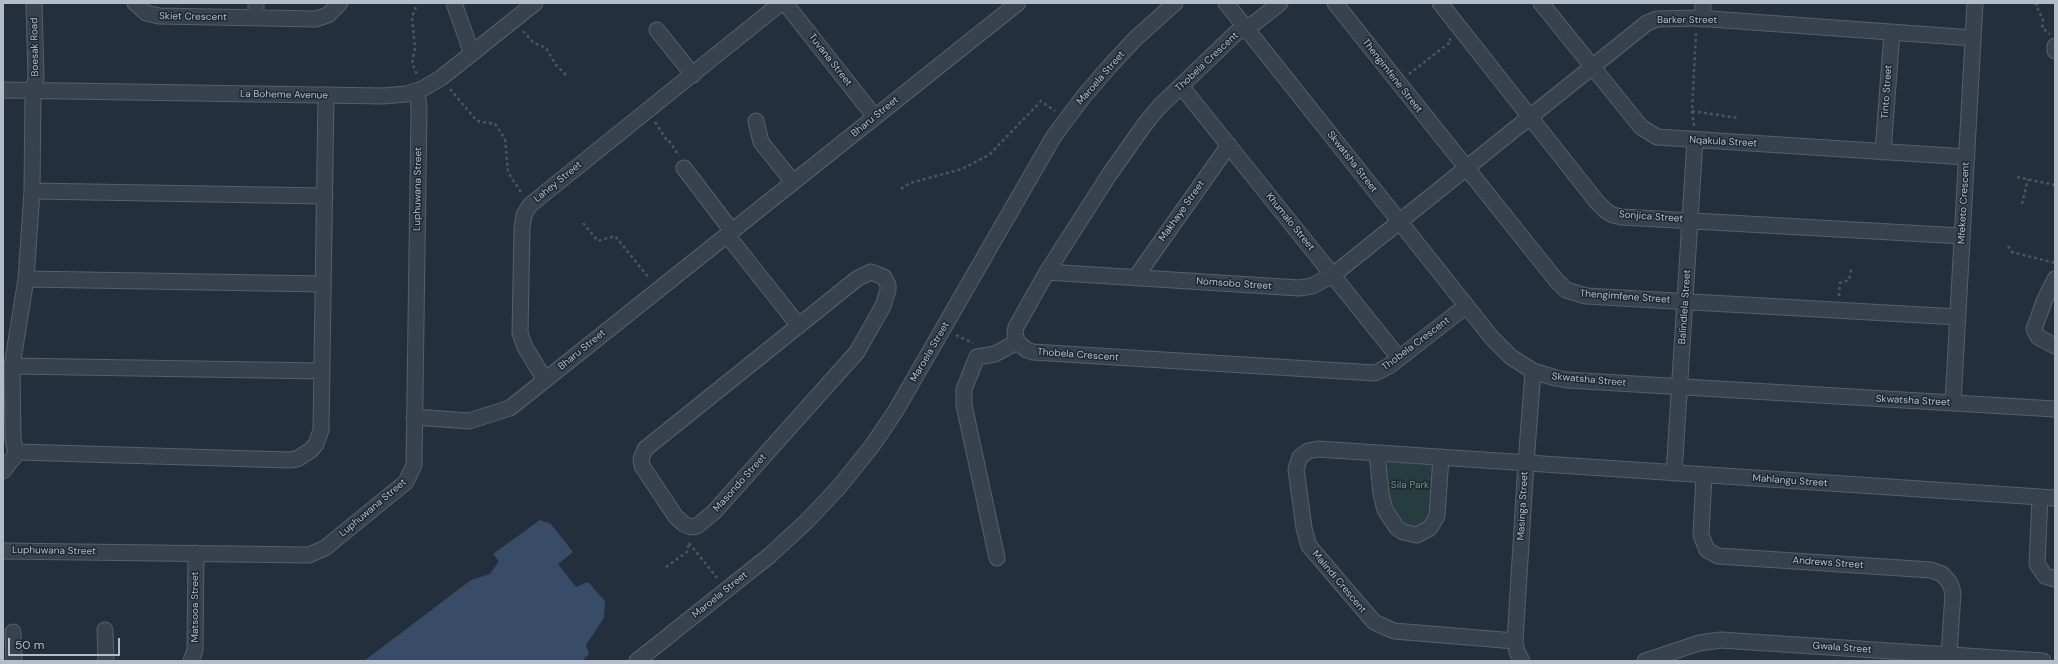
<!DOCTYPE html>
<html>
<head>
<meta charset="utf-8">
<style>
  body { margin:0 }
  #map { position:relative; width:2058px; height:664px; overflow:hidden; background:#242f3e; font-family:"DM Sans",sans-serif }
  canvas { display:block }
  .frame { position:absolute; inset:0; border:4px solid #b4bcc9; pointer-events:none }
  .scale { position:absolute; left:8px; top:638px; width:112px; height:18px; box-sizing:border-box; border:2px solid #b4bcc9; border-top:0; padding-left:5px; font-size:12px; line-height:14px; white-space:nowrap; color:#b4bcc9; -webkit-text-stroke:3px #1d2633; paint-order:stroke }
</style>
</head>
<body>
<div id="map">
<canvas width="2058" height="664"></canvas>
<div class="frame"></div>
<div class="scale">50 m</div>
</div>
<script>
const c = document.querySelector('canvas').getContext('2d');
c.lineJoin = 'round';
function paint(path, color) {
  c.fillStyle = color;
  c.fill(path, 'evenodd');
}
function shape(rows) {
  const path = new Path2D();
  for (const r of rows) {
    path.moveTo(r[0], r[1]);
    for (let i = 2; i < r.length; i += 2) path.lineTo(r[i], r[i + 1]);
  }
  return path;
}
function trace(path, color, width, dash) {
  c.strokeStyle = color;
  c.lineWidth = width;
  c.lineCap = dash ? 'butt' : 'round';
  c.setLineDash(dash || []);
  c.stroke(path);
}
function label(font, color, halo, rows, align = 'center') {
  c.font = font + ' "DM Sans",sans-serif';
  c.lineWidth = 3;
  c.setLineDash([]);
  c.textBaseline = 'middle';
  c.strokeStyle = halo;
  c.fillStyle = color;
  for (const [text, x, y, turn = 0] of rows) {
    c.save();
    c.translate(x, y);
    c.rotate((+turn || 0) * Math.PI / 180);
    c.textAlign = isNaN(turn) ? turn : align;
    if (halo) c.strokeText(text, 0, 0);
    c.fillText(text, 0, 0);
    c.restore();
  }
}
paint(shape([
  [1391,461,1426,463,1433,467,1434,471,1431,517,1418,529,1402,525,1390,508,1385,466]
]), '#263c3f');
paint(shape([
  [540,520,551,524,573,552,558,564,576,587,588,582,605,601,604,618,586,645,589,654,582,661,364,661,471,580,490,574,499,561,493,554]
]), '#394c67');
const minor = shape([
  [34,3,36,78,33,90,32,191,26,279,12,366,13,439,15,449,18,452,289,460,297,459,311,450,316,444,321,430,326,95],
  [135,3,146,13,159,16,316,19,328,15,340,3],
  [256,3,256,18],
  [454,3,472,54],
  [785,3,875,117],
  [1226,3,1492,338,1511,357,1533,371,1556,378,1567,380,2055,409],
  [1280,3,1256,22,1236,33,1160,106,1145,124,1109,175,1047,272,1016,327,1015,332,1017,342,1027,350,1033,352,1375,373,1389,366,1466,306],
  [1335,3,1556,280,1566,290,1586,296,1958,317],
  [1440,3,1597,202,1606,211,1613,215,1622,217,1962,236],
  [1541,3,1641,127,1657,137,1967,157],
  [1702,19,1703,3],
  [657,30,693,75],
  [2055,46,2055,51],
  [1181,86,1399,358],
  [3,90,383,96,406,94,422,89,441,78,535,3],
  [756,121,761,142,793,182],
  [1883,152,1892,32],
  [684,168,732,231],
  [32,191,325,196],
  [727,235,799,326],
  [871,272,884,277,888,285,888,290,883,306,857,352,714,512,697,526,691,527,684,524,676,517,642,466,641,459,645,449,858,278,871,272],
  [1047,272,1299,288,1312,286,1333,275,1647,23,1657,19,1697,18,1973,38],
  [1136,277,1229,145],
  [26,279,323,284],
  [2055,279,2045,299,2034,329,2038,337,2055,346],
  [12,366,322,371],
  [545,380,525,347,520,333,522,228,524,215,530,205,781,3],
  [1953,403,1975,3],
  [414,417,469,421,510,408,1018,3],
  [1377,453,1381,494,1385,510,1397,528,1403,532,1417,535,1430,528,1437,516,1441,457],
  [3,471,18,452],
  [1674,473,1695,140],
  [1704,475,1701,535,1707,550,1718,556,1931,570,1942,574,1950,583,1953,593,1949,655],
  [2040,497,2037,564,2045,576,2055,579],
  [3,551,309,555,325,548,406,482,414,465,419,109,417,91],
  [997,558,964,405,964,389,977,357,995,354,1017,342],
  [105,630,106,661],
  [13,632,14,661],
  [1515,641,1394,631,1374,622,1309,546,1304,528,1296,469,1300,457,1308,451,1318,449,2055,498],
  [191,661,195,650,196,553],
  [637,661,769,556,807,521,839,487,872,446,895,412,1054,136,1084,96,1109,67,1135,39,1175,3],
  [1522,661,1517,652,1515,641,1526,463,1533,371],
  [1645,661,1699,643,1721,640,2043,661]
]);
trace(minor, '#565f6c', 17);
trace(shape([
  [2038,3,2036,5,2043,20,2042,28,2050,34],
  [416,7,412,17,415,48,412,63,417,75],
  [523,31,534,43,546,48,556,65,568,77],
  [1409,74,1449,43,1448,41,1451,39],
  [450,89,477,121,495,124,505,139,508,172,522,194],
  [1692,111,1738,118],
  [655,122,666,139,668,139,679,156],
  [1694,126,1692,111,1696,33],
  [2017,177,2055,185],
  [901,189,910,183,962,169,989,155,1041,101,1055,111],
  [2022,204,2028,179],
  [583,223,598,241,615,236,649,278],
  [2008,246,2012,252,2055,263],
  [1839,296,1840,283,1849,280,1851,269],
  [956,335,973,343],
  [689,543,718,579],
  [666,567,687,552,689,544]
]), '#44595c', 2.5, [3, 3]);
trace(minor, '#38414e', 15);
label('10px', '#b4bcc9', '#1d2633', [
  ["Skiet Crescent",193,17,1],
  ["Barker Street",1687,20],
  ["Boesak Road",35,47,-91],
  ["Tuvana Street",830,60,52],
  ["Thobela Crescent",1207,62,-43],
  ["Thengimfene Street",1392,76,52],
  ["Maroela Street",1101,78,-49],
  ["Tinto Street",1887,92,-86],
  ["La Boheme Avenue",284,95,1],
  ["Bharu Street",875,117,-39],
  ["Nqakula Street",1723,142,3],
  ["Skwatsha Street",1352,162,52],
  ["Lahey Street",558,182,-39],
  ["Luphuwana Street",418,189,-89],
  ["Mfeketo Crescent",1964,203,-87],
  ["Makhaye Street",1182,211,-55],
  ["Sonjica Street",1651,217,4],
  ["Khumalo Street",1290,222,51],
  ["Nomsobo Street",1234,284,4],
  ["Thengimfene Street",1625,297,4],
  ["Balindlela Street",1685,307,-86],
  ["Thobela Crescent",1416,344,-37],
  ["Bharu Street",582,350,-39],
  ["Maroela Street",930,352,-60],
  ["Thobela Crescent",1078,355,4],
  ["Skwatsha Street",1589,380,5],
  ["Skwatsha Street",1913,401,3],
  ["Mahlangu Street",1790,481,4],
  ["Masondo Street",740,483,-48],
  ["Masinga Street",1523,506,-87],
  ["Luphuwana Street",373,508,-40],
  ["Luphuwana Street",54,551,1],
  ["Andrews Street",1828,563,4],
  ["Malindi Crescent",1339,582,50],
  ["Maroela Street",720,595,-39],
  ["Matsooa Street",195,607,-90],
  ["Gwala Street",1842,648,4]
]);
label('10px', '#6b9a76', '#1d2633', [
  ["Sila Park",1410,485]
]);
</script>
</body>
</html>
